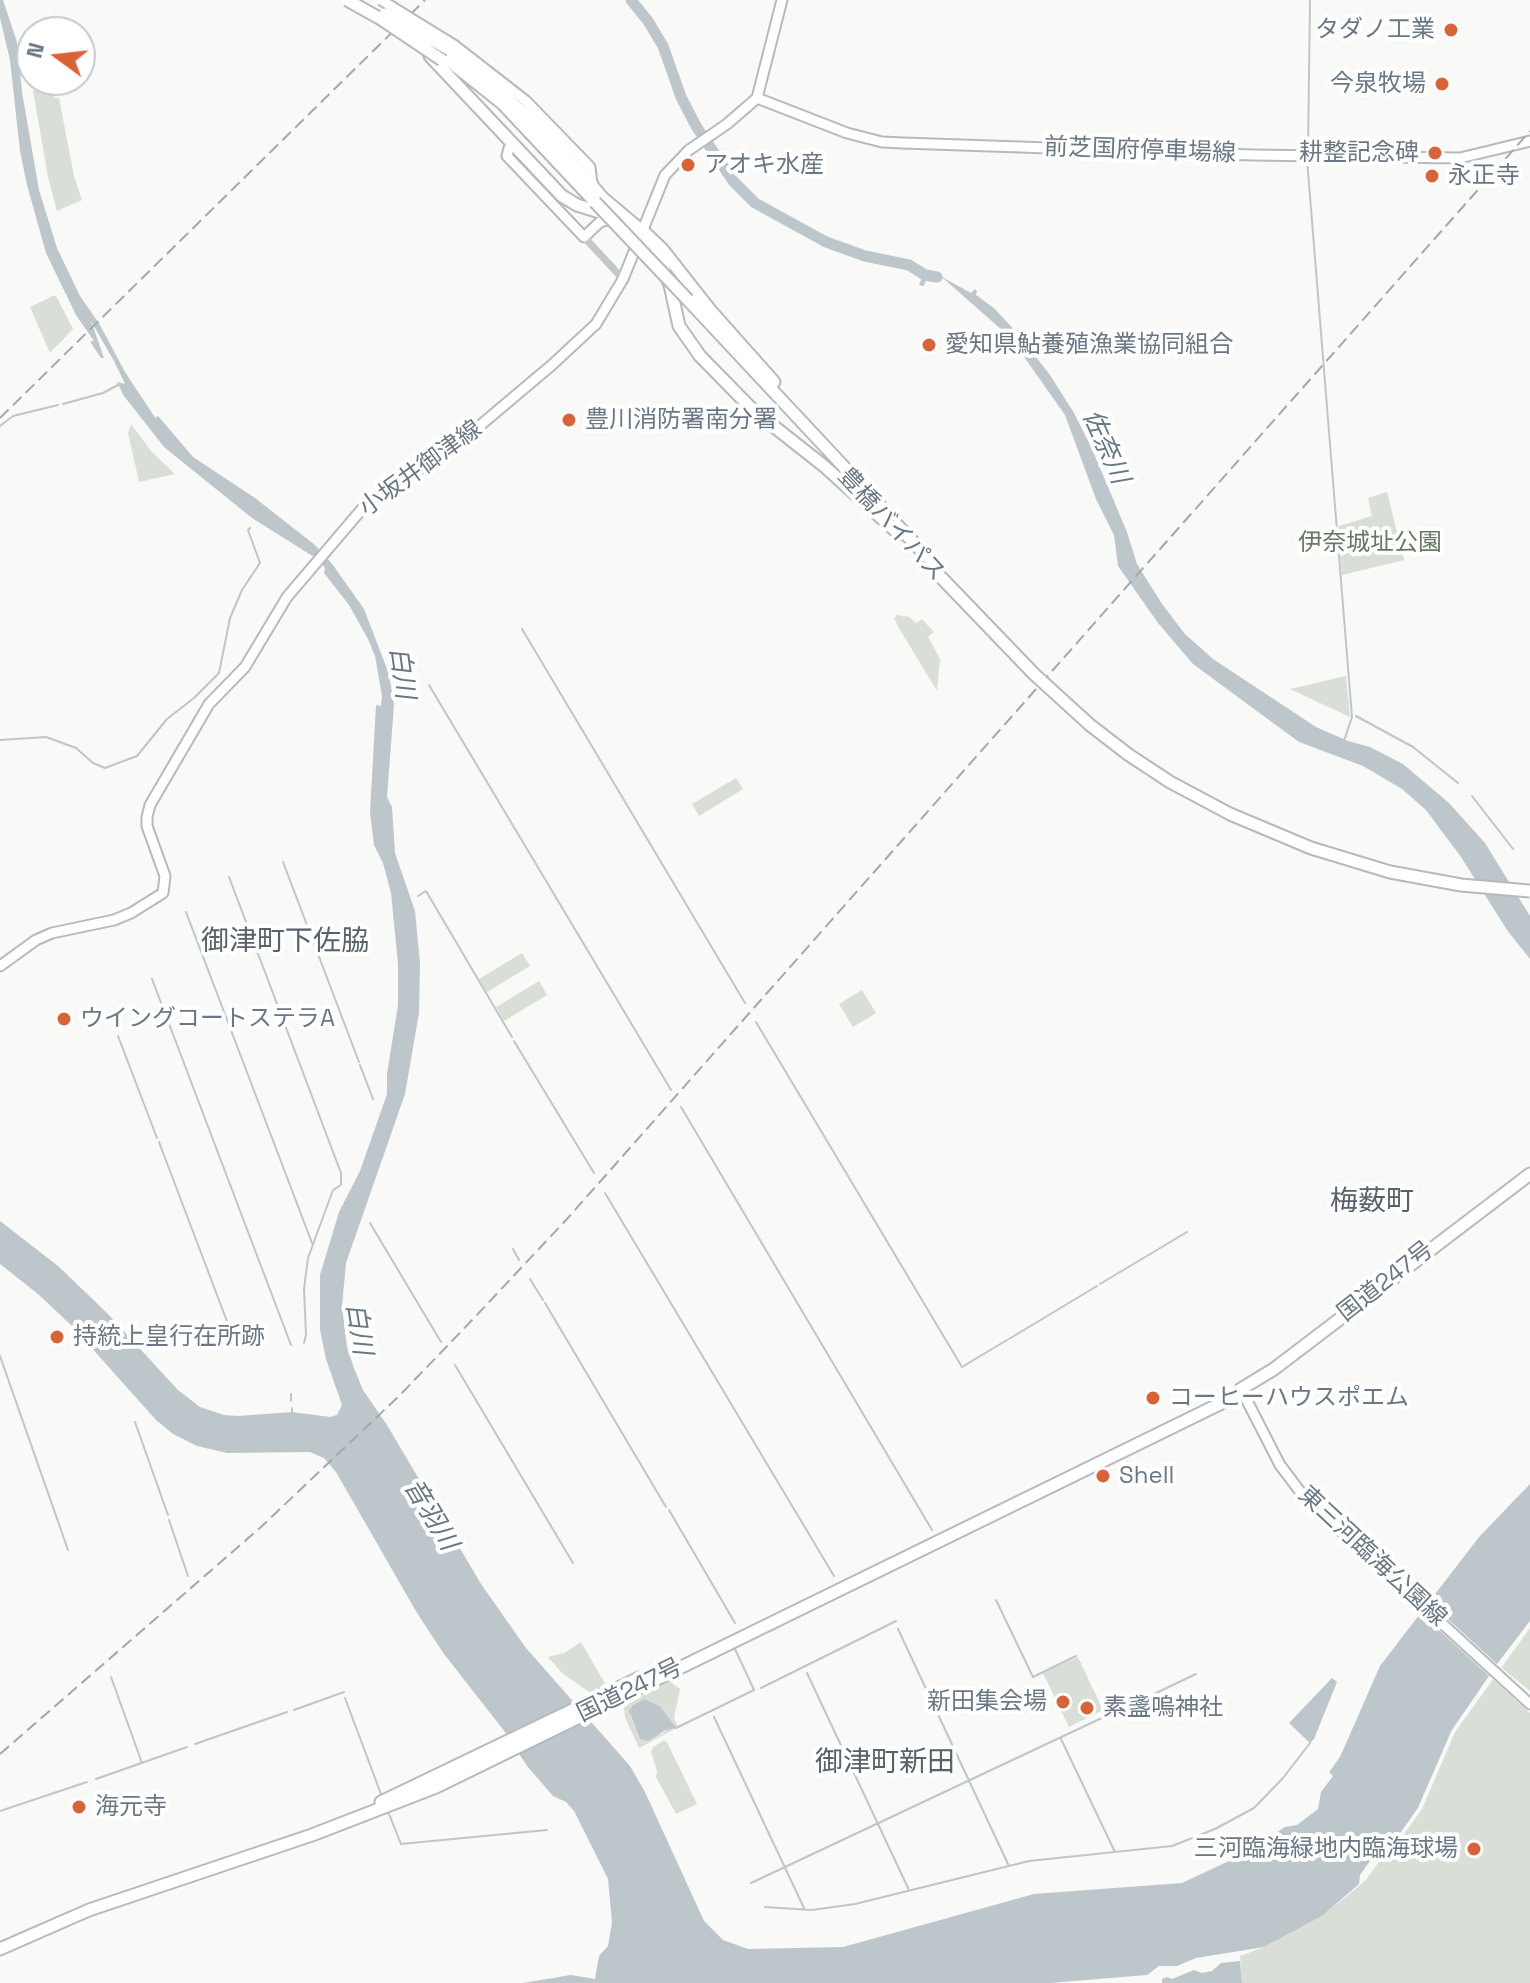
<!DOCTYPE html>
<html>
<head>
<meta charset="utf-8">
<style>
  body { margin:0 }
  #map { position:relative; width:1530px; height:1983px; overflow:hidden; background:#f9f9f7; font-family:"Space Grotesk",sans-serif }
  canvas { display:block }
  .north { position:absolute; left:16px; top:16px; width:80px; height:80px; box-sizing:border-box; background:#fff; border:2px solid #c3c9cf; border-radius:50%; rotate:285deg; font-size:22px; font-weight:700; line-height:32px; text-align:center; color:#6a7886 }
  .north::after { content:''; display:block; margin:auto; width:28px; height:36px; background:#d96337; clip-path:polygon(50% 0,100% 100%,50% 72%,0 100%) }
</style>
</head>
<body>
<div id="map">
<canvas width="1530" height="1983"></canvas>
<div class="north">N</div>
</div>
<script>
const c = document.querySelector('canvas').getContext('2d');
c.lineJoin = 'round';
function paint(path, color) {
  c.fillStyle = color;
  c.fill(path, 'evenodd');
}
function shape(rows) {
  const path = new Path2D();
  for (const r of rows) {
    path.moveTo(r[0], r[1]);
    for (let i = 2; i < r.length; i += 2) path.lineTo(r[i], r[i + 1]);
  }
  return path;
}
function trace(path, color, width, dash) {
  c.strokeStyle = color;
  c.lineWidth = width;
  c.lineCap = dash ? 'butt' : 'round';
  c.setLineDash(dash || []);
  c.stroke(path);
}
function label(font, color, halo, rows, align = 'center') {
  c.font = font + ' "Space Grotesk","Noto Sans JP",sans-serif';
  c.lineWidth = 8;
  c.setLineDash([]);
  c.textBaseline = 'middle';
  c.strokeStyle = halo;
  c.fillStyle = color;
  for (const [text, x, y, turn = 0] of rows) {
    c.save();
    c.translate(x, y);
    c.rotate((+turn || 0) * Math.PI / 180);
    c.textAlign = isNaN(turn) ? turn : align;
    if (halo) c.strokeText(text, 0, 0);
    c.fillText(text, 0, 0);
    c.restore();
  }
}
paint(shape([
  [46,80,49,90,52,90,54,98,59,98,74,176,82,200,57,211,48,177,33,91],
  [53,296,56,296,73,329,50,353,30,307],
  [131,424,151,451,175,474,139,482,128,433],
  [1387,492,1404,560,1342,575,1338,534,1339,526,1372,516,1368,498],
  [897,615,909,617,916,623,922,619,934,632,928,637,940,659,937,691,899,628,894,618],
  [1346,676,1350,717,1290,689],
  [736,778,743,789,699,816,692,804],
  [522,953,530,966,487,992,479,979],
  [539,981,547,995,504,1021,496,1007],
  [862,990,876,1013,853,1027,839,1004],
  [1530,1621,1530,1691,1497,1664],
  [581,1642,607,1687,592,1694,562,1673,548,1657,564,1653],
  [1078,1657,1103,1710,1069,1727,1043,1673],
  [679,1674,673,1684,680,1689,674,1718,678,1727,639,1748,625,1717,624,1706],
  [645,1699,664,1710,669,1719,668,1729,662,1734,640,1739,630,1715],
  [1489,1676,1530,1713,1530,1983,1242,1983,1240,1956,1264,1947,1322,1916,1365,1881,1418,1808,1452,1730],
  [663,1741,667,1742,697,1804,676,1814,656,1777,657,1771,651,1752,653,1747]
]), '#d9ded6');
paint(shape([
  [0,0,3,0,17,42,22,92,39,190,57,248,80,296,100,325,125,372,156,419,156,416,159,417,193,457,255,498,315,545,333,565,364,609,389,674,394,705,387,797,392,807,395,853,415,911,420,963,419,1013,405,1094,346,1263,342,1306,347,1347,354,1368,363,1390,387,1425,481,1584,526,1648,630,1766,645,1792,704,1921,723,1940,748,1949,843,1947,1034,1894,1182,1883,1246,1853,1285,1827,1297,1825,1318,1809,1321,1792,1333,1776,1329,1772,1340,1757,1380,1666,1479,1537,1530,1484,1530,1621,1452,1730,1418,1808,1399,1835,1394,1835,1377,1851,1360,1875,1359,1884,1322,1916,1264,1947,1196,1958,1177,1966,1159,1966,1147,1975,1050,1983,523,1983,571,1975,595,1979,599,1956,608,1946,612,1922,608,1879,574,1811,566,1802,553,1796,527,1766,505,1732,444,1654,417,1613,336,1472,324,1458,310,1452,227,1453,197,1446,173,1434,156,1420,72,1326,38,1294,0,1264,0,1221,58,1266,107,1313,178,1390,200,1407,224,1415,238,1416,292,1412,330,1417,337,1415,342,1405,326,1359,320,1330,320,1275,339,1212,360,1171,387,1094,387,1074,398,1005,398,964,391,893,383,863,374,845,370,812,376,705,381,706,382,696,375,656,368,639,349,605,324,573,325,569,322,562,252,518,164,447,124,396,117,382,125,384,114,361,91,321,104,358,101,358,91,343,91,341,94,341,76,315,46,253,27,185,20,151,10,60,0,18],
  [925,271,930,273,931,271,971,293,975,289,977,291,976,295,995,309,1018,334,1050,375,1074,413,1092,449,1127,532,1137,564,1162,604,1185,634,1213,659,1316,727,1348,741,1370,747,1403,764,1449,803,1485,843,1530,916,1530,959,1507,930,1461,857,1426,810,1402,789,1363,766,1299,742,1193,664,1158,623,1118,566,1114,535,1096,499,1065,415,1010,337,944,279,936,277,931,282,926,279,924,286,919,285],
  [1332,1678,1337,1682,1314,1739,1310,1743,1289,1723],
  [645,1699,661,1707,676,1728,666,1730,648,1741,640,1739,629,1711,633,1705],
  [1240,1961,1242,1983,1162,1983,1162,1979,1167,1977,1172,1979,1194,1970,1202,1973,1212,1971,1221,1963]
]), '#bdc6cb');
paint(shape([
  [1426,1599,1497,1664,1530,1621,1530,1628,1455,1732,1422,1809,1402,1837,1396,1839,1418,1808,1452,1730,1489,1676,1417,1610]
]), '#f9f9f7');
trace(shape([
  [1308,151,1310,0],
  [1307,159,1352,717,1344,741],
  [63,404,103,393,118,385],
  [0,426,13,416,58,405],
  [522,629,745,1003],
  [429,685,671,1090],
  [1356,716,1413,747,1458,783],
  [0,740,46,737,76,748,93,763,105,768,137,756,167,719,194,698,219,673,230,618,242,590,260,563,248,530,250,528],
  [1472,796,1513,849],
  [283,862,359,1062],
  [229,877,341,1173,341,1185,333,1190,308,1258,304,1289,306,1335,304,1343],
  [418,896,426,891,512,1037],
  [186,912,312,1243],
  [152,979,291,1345],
  [756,1022,962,1367,1007,1340],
  [118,1036,157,1138],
  [514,1041,594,1173],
  [360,1065,373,1099],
  [681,1107,932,1530],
  [159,1142,228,1324],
  [605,1193,834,1576],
  [370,1223,441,1342],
  [513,1249,519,1260],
  [530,1279,543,1300],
  [1100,1284,1187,1232],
  [545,1303,666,1507],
  [1009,1339,1097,1286],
  [0,1356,68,1550],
  [455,1365,573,1563],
  [291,1394,291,1401],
  [292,1408,292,1412],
  [135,1422,168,1515],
  [669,1510,735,1623],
  [169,1520,188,1576],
  [996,1600,1033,1677,1076,1656],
  [898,1629,1008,1864],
  [807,1673,909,1890],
  [111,1677,142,1763],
  [761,1688,896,1621],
  [1154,1694,1196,1674],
  [345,1698,381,1794],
  [294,1710,344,1692],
  [1110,1714,1151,1695],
  [714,1717,804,1908],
  [676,1728,754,1690,735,1649],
  [1061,1739,1115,1852],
  [195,1744,287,1712],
  [96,1779,187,1747],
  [0,1811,87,1782],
  [389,1814,401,1844,547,1830],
  [751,1883,1106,1716],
  [765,1907,812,1910,855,1904,1029,1861,1172,1846,1215,1829,1254,1808,1283,1778,1310,1743]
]), '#bdc6cb', 2);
trace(shape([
  [631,0,648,21,663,46,681,97,696,126,733,181,755,203,826,242,865,256,909,265,925,275,937,277]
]), '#bdc6cb', 11);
const major = shape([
  [454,45,526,101,590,167,592,184,603,197,641,229],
  [757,98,847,133,882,142,903,143,1253,155,1460,158,1530,141],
  [509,148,507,156,584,237,600,222,613,218,638,237],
  [0,966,36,940,52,933,114,920,131,913,163,893,165,876,147,826,147,817,150,805,209,704,245,667,287,597,362,509,470,434,553,364,596,324,623,279,665,175,689,150,727,124,757,98,782,0],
  [1241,1389,1280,1465,1305,1498,1530,1704]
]);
const highway = shape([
  [450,50,531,119,592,184],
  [430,56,562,196,577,205,609,215],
  [444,57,503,104,595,202],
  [641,229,662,249,710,310,774,382],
  [638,237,661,262,670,285,679,326,700,356,753,410,824,466,899,534],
  [688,300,887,513],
  [898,526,937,567],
  [381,1802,639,1678],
  [0,1949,89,1910,312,1835,436,1787,1238,1395,1241,1389,1274,1369,1530,1174]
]);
trace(major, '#b6babe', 13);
trace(highway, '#b6b9bd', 15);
trace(shape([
  [584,237,623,279]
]), '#c3c6ca', 7);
trace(major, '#fff', 9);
trace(highway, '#fff', 11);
trace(shape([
  [0,418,425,0],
  [0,1754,261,1527,400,1395,476,1316,567,1219,1530,131]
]), '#a2a8ae', 2, [12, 6]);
const majorBridge = shape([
  [381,0,454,45]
]);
const highwayBridge = shape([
  [347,0,381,19,442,60],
  [385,14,450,50],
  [595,202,688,300],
  [934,570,1034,674,1090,725,1129,755,1170,782,1230,814,1311,848,1390,872,1461,885,1530,891]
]);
trace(majorBridge, '#b6babe', 13, []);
trace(highwayBridge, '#b6b9bd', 15, []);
trace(majorBridge, '#fff', 9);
trace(highwayBridge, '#fff', 11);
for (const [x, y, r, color] of [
  [1451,30,8,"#d96337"],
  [1442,84,8,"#d96337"],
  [1435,153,8,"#d96337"],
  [688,165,8,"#d96337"],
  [1432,176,8,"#d96337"],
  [929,345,8,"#d96337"],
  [569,420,8,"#d96337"],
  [64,1019,8,"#d96337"],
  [57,1337,8,"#d96337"],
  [1153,1398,8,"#d96337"],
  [1103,1476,8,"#d96337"],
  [1063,1702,8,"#d96337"],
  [1087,1708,8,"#d96337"],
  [79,1807,8,"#d96337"],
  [1474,1849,8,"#d96337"]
]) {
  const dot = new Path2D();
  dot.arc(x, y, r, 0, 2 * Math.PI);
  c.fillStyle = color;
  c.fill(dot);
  trace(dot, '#fff', 3);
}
label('24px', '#6a7886', '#fff', [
  ["タダノ工業",1435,30,"right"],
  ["今泉牧場",1426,84,"right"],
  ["耕整記念碑",1419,153,"right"],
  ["アオキ水産",704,165],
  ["永正寺",1448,176],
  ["愛知県鮎養殖漁業協同組合",945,345],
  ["豊川消防署南分署",585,420],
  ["ウイングコートステラA",80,1019],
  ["持統上皇行在所跡",73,1337],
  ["コーヒーハウスポエム",1169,1398],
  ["Shell",1119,1476],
  ["新田集会場",1047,1702,"right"],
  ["素盞嗚神社",1103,1708],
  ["海元寺",95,1807],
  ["三河臨海緑地内臨海球場",1458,1849,"right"]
], 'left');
label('24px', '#6a7886', '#fff', [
  ["前芝国府停車場線",1140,151,2],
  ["小坂井御津線",421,469,-36],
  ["豊橋バイパス",891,525,47],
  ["国道247号",1386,1282,-38],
  ["東三河臨海公園線",1372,1557,43],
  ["国道247号",630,1691,-26]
]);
label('24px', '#677864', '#fff', [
  ["伊奈城址公園",1370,543]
]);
label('italic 26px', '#667881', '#fff', [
  ["佐奈川",1105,447,66],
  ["白川",401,673,82],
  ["白川",358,1329,81],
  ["音羽川",430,1515,59]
]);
label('28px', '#57626b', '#fff', [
  ["御津町下佐脇",285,942],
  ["梅薮町",1372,1202],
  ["御津町新田",885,1763]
]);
</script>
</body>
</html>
